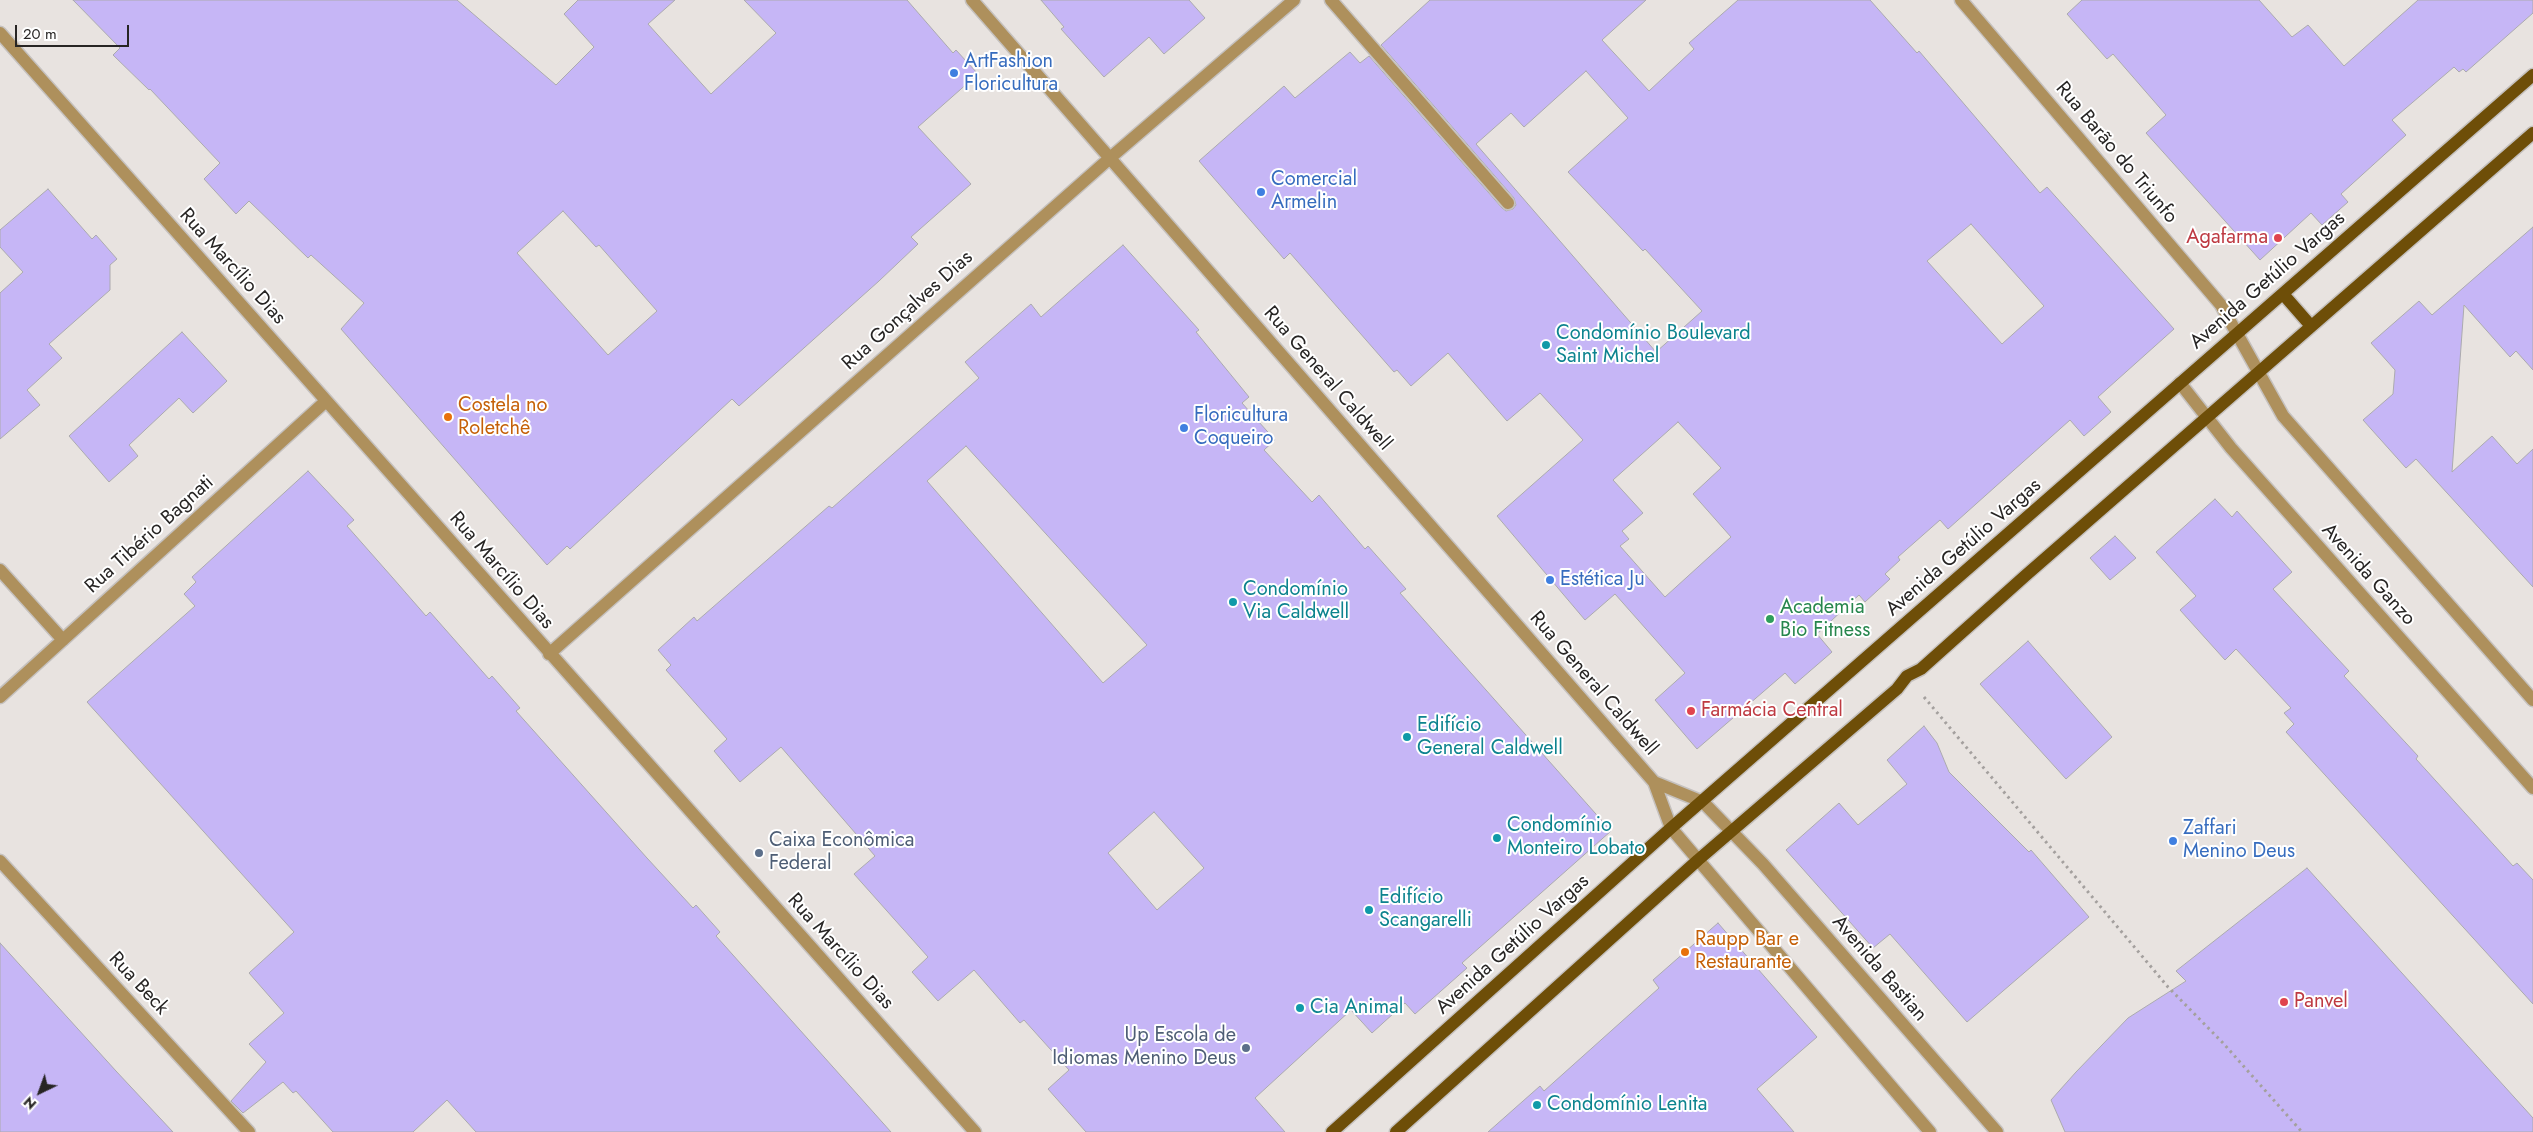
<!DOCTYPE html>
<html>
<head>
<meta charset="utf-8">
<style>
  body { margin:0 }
  #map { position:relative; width:2533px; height:1132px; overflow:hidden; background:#e8e3e0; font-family:Jost,sans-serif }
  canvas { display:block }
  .north { position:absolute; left:15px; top:1067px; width:50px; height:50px; -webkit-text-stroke:4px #fff; paint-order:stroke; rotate:222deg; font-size:14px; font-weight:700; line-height:20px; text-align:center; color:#272524 }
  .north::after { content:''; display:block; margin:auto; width:18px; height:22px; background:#272524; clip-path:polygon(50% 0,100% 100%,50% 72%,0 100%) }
  .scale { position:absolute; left:15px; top:25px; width:114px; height:22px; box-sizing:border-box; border:2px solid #272524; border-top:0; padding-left:6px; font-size:15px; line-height:18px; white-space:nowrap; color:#272524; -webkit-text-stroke:4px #fff; paint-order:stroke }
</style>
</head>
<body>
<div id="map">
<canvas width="2533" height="1132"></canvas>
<div class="north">N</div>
<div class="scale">20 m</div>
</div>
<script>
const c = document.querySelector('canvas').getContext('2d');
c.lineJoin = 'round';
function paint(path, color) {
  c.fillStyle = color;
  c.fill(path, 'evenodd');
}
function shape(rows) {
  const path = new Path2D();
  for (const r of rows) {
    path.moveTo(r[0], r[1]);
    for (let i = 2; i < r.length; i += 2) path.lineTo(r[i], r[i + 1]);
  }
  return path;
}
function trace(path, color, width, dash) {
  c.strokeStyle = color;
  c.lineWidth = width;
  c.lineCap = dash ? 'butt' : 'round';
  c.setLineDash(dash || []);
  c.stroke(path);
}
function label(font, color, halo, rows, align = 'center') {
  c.font = font + ' Jost,sans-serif';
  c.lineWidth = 4;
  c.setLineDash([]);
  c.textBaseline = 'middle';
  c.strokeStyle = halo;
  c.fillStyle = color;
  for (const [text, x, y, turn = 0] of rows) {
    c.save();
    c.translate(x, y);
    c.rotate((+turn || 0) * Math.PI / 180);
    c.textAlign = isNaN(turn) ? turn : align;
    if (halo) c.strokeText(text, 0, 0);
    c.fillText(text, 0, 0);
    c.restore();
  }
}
const building = shape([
  [73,0,457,0,556,85,594,47,564,14,578,0,675,0,648,24,711,94,776,33,744,0,907,0,953,53,956,50,978,74,918,127,971,184,911,237,918,244,879,281,739,406,732,399,570,549,567,546,547,565,341,329,364,303,311,255,308,258,249,201,236,214,204,179,220,163,150,89,149,90,113,55,120,48,73,0],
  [563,211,596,247,599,245,657,311,608,355,517,253,563,211],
  [1041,0,1189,0,1205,18,1164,54,1149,37,1104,77,1061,29,1064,27,1041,0],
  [1430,0,1646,0,1602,40,1649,91,1694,49,1689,43,1738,0,1870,0,1917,53,1919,51,2040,193,2047,187,2174,329,2098,397,2111,412,2084,436,2070,420,1948,529,1940,520,1898,557,1900,560,1885,574,1890,579,1865,602,1859,595,1817,634,1832,652,1795,684,1785,673,1697,749,1655,700,1685,673,1615,594,1585,620,1497,516,1583,440,1540,393,1507,421,1448,353,1411,386,1397,370,1394,372,1290,253,1284,259,1199,161,1284,86,1295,98,1350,52,1360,63,1369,56,1502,208,1506,211,1513,209,1516,205,1514,198,1381,45,1430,0],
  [1586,71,1628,118,1568,172,1643,251,1645,249,1702,311,1656,352,1476,144,1511,113,1524,127,1586,71],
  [1971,224,2044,306,2002,344,1927,261,1971,224],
  [1678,422,1721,468,1693,494,1731,537,1665,597,1620,546,1629,539,1622,531,1643,513,1613,480,1678,422],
  [2082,0,2259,0,2292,37,2308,25,2344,66,2418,0,2533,0,2533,13,2466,72,2463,69,2459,72,2454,67,2392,120,2406,135,2341,194,2348,202,2322,225,2311,213,2260,260,2146,133,2166,115,2113,54,2107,59,2067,14,2082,0],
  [48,189,92,239,96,235,117,259,110,265,110,290,49,344,62,358,27,390,40,405,0,439,0,293,23,272,0,247,0,230,48,189],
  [2533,227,2533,370,2516,351,2510,357,2464,305,2452,472,2492,436,2517,464,2533,449,2533,587,2416,459,2406,468,2363,420,2393,394,2395,370,2371,343,2419,301,2432,315,2533,227],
  [1123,245,1199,330,1196,332,1249,397,1242,403,1275,440,1264,450,1312,502,1319,495,1365,549,1368,546,1406,589,1400,593,1611,831,1462,963,1467,968,1415,1014,1405,1003,1372,1033,1351,1010,1255,1098,1285,1132,1086,1132,1048,1089,1069,1070,1024,1020,1020,1023,974,970,938,1001,912,972,928,957,854,874,875,856,781,747,740,782,714,751,727,739,666,670,671,665,658,650,694,617,697,621,829,506,832,508,979,378,965,362,1031,304,1041,317,1123,245],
  [966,446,1147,645,1103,683,927,481,966,446],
  [1154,812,1204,868,1157,910,1108,853,1154,812],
  [182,332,227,381,193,413,179,398,129,445,138,456,109,482,69,436,182,332],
  [308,471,354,520,347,526,392,577,426,616,430,612,489,679,492,676,520,708,516,711,647,858,693,908,696,905,720,932,716,936,891,1132,476,1132,447,1100,413,1132,333,1132,296,1091,293,1093,283,1082,243,1113,231,1101,266,1062,249,1044,284,1013,249,973,294,932,87,702,195,606,184,594,196,582,192,577,308,471],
  [2215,499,2232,517,2237,511,2292,572,2273,589,2349,671,2344,676,2418,756,2416,759,2513,866,2517,863,2533,880,2533,1004,2286,732,2294,724,2284,713,2291,708,2236,649,2225,660,2180,610,2196,596,2156,552,2215,499],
  [2115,536,2136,558,2110,580,2090,558,2115,536],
  [2028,641,2112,737,2066,779,1980,684,2028,641],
  [1924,726,1937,743,1949,772,2029,852,2031,850,2089,917,1967,1022,1890,934,1873,948,1786,850,1839,803,1858,825,1907,784,1887,760,1924,726],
  [2307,868,2533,1118,2533,1132,2065,1132,2051,1100,2076,1072,2128,1018,2186,981,2176,971,2307,868],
  [1718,923,1817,1037,1757,1089,1794,1132,1488,1132,1540,1086,1544,1091,1659,988,1653,980,1718,923],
  [0,943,116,1071,173,1132,0,1132,0,943]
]);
paint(building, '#c6b6f6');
trace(building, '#abaaae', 1);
const minor = shape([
  [972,0,1654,782,1671,828,1930,1132],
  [1331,0,1508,203],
  [1961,0,2221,305,2283,416,2533,700],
  [0,33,975,1132],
  [2180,383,2231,448,2533,788],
  [0,570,63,640],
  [549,654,1110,158,1294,0],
  [0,697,326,401],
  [1654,782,1703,802,1763,864,1997,1132],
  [0,861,249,1132]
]);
const major = shape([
  [2283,294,2311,326],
  [1332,1132,1671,828,2533,75],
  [1396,1132,1698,860,1897,689,1907,676,1921,669,2025,576,2533,133]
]);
trace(minor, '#c5c1be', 15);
trace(major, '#c5c1be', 15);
trace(shape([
  [1924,697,2168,987,2223,1043,2302,1132]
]), '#a4a09e', 3, [2.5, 4]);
trace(minor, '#ae905c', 12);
trace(major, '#6e4e08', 12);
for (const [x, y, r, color] of [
  [954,73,5,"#3f7fe0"],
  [1261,192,5,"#3f7fe0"],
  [2278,238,5,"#e0444e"],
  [1546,345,5,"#0f9aa8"],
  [448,417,5,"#e8710a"],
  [1184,428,5,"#3f7fe0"],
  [1550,580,5,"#3f7fe0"],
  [1233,602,5,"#0f9aa8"],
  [1770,619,5,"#2e9e5b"],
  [1691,711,5,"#e0444e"],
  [1407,737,5,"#0f9aa8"],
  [1497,838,5,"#0f9aa8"],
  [2173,841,5,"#3f7fe0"],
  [759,853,5,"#5c6f8a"],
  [1369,910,5,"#0f9aa8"],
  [1685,952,5,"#e8710a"],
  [2284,1002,5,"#e0444e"],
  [1300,1008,5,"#0f9aa8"],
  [1246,1048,5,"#5c6f8a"],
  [1537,1105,5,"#0f9aa8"]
]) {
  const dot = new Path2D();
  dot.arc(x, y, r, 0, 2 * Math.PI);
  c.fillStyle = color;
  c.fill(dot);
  trace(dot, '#fff', 2);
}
label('20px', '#366cbe', '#fff', [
  ["ArtFashion",964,62],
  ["Floricultura",964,85],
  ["Comercial",1271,180],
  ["Armelin",1271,203],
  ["Floricultura",1194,416],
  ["Coqueiro",1194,439],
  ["Estética Ju",1560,580],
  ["Zaffari",2183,829],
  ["Menino Deus",2183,852]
], 'left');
label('20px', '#272524', '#fff', [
  ["Rua Barão do Triunfo",2116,153,50],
  ["Rua Marcílio Dias",232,267,48],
  ["Avenida Getúlio Vargas",2268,281,-41],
  ["Rua Gonçalves Dias",908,311,-42],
  ["Rua General Caldwell",1327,379,49],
  ["Rua Tibério Bagnati",150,535,-42],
  ["Avenida Getúlio Vargas",1964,548,-41],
  ["Rua Marcílio Dias",501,571,49],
  ["Avenida Ganzo",2368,575,48],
  ["Rua General Caldwell",1593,684,49],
  ["Avenida Getúlio Vargas",1513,945,-42],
  ["Rua Marcílio Dias",840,952,48],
  ["Avenida Bastian",1879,969,49],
  ["Rua Beck",138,984,47]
]);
label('20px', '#be3a42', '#fff', [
  ["Agafarma",2268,238,"right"],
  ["Farmácia Central",1701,711],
  ["Panvel",2294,1002]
], 'left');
label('20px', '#0d838f', '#fff', [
  ["Condomínio Boulevard",1556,334],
  ["Saint Michel",1556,357],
  ["Condomínio",1243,590],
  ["Via Caldwell",1243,613],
  ["Edifício",1417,726],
  ["General Caldwell",1417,749],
  ["Condomínio",1507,826],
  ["Monteiro Lobato",1507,849],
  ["Edifício",1379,898],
  ["Scangarelli",1379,921],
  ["Cia Animal",1310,1008],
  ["Condomínio Lenita",1547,1105]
], 'left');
label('20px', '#c56008', '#fff', [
  ["Costela no",458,406],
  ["Roletchê",458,429],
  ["Raupp Bar e",1695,940],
  ["Restaurante",1695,963]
], 'left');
label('20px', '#27864d', '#fff', [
  ["Academia",1780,608],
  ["Bio Fitness",1780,631]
], 'left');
label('20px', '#4e5e75', '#fff', [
  ["Caixa Econômica",769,841],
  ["Federal",769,864],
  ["Up Escola de",1236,1036,"right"],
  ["Idiomas Menino Deus",1236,1059,"right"]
], 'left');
</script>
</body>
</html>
